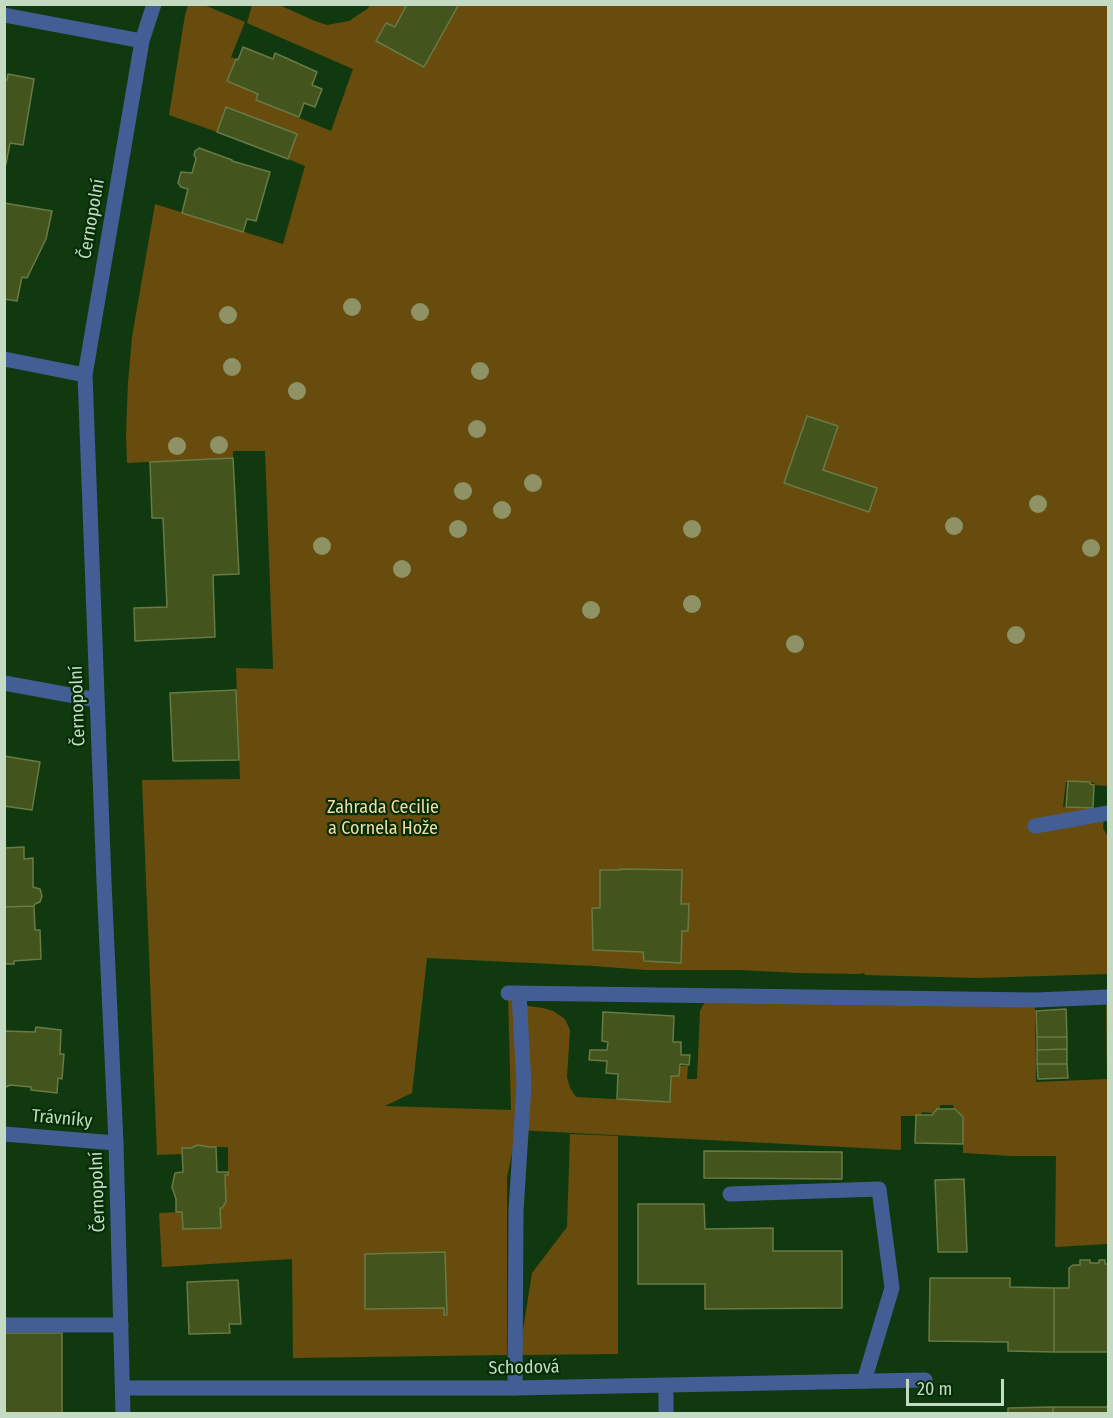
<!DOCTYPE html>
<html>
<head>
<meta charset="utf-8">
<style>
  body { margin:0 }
  #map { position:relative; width:1113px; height:1418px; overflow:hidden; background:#113910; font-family:"Fira Sans Condensed",sans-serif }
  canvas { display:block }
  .frame { position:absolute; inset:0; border:6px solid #c4dac2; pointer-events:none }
  .scale { position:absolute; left:906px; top:1379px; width:98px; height:27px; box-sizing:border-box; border:3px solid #c4dac2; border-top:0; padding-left:8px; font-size:18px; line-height:21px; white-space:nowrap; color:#c4dac2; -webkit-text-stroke:4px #052e06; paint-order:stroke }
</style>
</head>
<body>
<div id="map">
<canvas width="1113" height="1418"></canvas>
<div class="frame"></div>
<div class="scale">20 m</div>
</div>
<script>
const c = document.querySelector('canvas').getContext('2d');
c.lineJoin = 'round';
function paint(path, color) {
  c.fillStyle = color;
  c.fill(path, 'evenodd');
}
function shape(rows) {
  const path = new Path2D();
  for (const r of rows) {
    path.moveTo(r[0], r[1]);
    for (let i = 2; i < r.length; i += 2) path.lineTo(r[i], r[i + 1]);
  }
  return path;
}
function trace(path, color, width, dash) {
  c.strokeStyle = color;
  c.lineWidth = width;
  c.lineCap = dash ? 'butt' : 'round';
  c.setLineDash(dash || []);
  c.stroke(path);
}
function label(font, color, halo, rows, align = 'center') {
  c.font = font + ' "Fira Sans Condensed",sans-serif';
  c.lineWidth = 4.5;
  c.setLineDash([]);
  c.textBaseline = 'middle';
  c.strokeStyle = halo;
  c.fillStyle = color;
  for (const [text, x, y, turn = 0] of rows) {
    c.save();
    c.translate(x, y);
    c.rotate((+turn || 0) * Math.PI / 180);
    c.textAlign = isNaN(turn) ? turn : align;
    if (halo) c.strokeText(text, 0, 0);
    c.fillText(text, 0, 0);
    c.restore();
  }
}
paint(shape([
  [277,4,315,21,327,25,349,21,367,9,371,4,1108,5,1108,786,1094,785,1095,783,1090,782,1066,782,1063,807,1105,809,1103,828,1108,837,1108,974,979,978,865,975,864,973,859,974,797,973,740,970,646,970,593,966,427,958,412,1093,385,1106,511,1110,508,993,528,1006,543,1008,553,1011,565,1019,570,1030,567,1077,570,1088,576,1097,669,1102,671,1076,679,1076,680,1066,688,1066,687,1079,697,1079,700,1011,703,1005,708,1000,1035,1007,1036,1082,1107,1079,1106,1005,1108,1005,1108,1244,1055,1247,1056,1156,1012,1156,963,1153,963,1117,956,1109,954,1109,953,1105,940,1105,940,1109,937,1109,932,1115,932,1113,922,1112,921,1116,901,1116,901,1150,517,1130,507,1177,507,1355,293,1358,292,1259,162,1267,159,1213,182,1212,183,1229,220,1228,220,1208,222,1208,226,1202,225,1175,228,1174,228,1147,209,1147,198,1145,191,1148,183,1148,183,1154,157,1155,142,780,240,779,236,668,273,669,273,667,265,451,233,451,233,458,127,463,126,435,128,382,132,337,155,204,283,244,305,166,288,159,297,134,226,108,217,132,169,115,185,15,188,5,204,5,245,22,231,57,236,59,227,81,258,94,256,100,331,131,353,69,247,23,252,5],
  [807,416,838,426,823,470,877,488,869,512,784,483],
  [570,1134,618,1136,618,1354,519,1355,532,1273,567,1227]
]), '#674c0e');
const building = shape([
  [407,4,459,4,424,67,376,41,386,23,395,27,407,4],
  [243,47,273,59,275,53,317,72,312,85,322,89,315,107,304,103,299,117,256,100,258,94,227,81,236,59,238,60,243,47],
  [8,74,34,79,23,145,10,143,6,164,4,163,4,80,7,80,8,74],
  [226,107,297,134,288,159,217,132,226,107],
  [199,148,232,160,232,161,270,172,256,221,247,219,243,232,182,213,188,189,181,187,178,183,181,172,192,173,196,159,194,155,195,151,199,148],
  [4,203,52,211,46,239,27,278,22,277,17,301,4,299,4,203],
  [807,416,838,426,823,470,877,488,869,512,784,483,807,416],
  [233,458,239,574,213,575,215,637,135,641,134,608,167,607,163,518,152,518,150,462,233,458],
  [236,690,239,760,173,761,170,693,236,690],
  [4,756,40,762,32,810,4,806,4,756],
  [1068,781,1090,782,1090,784,1094,785,1093,808,1066,807,1068,781],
  [24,847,24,859,33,858,33,887,40,889,42,896,40,902,35,904,34,906,4,907,4,848,24,847],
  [620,869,682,870,681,904,689,904,688,931,682,931,681,963,644,961,643,952,593,950,592,908,600,908,600,870,620,870,620,869],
  [34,906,35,930,40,930,41,959,14,961,14,964,4,964,4,907,34,906],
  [1066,1009,1067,1037,1037,1037,1036,1011,1066,1009],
  [603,1012,674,1016,673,1042,681,1042,681,1055,690,1055,689,1065,680,1064,679,1076,671,1076,670,1102,617,1099,618,1074,606,1073,607,1061,589,1060,590,1050,607,1050,608,1042,602,1041,603,1012],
  [36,1027,61,1030,60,1054,64,1054,62,1079,58,1078,57,1093,31,1090,31,1087,10,1085,4,1088,4,1031,35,1032,36,1027],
  [1037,1037,1067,1037,1067,1049,1037,1050,1037,1037],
  [1067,1049,1067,1064,1037,1064,1037,1050,1067,1049],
  [1037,1064,1067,1064,1068,1078,1038,1079,1037,1064],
  [937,1109,955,1109,963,1117,963,1144,915,1143,916,1115,932,1115,937,1109],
  [198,1145,209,1147,216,1147,217,1172,228,1172,228,1175,225,1175,226,1202,222,1208,220,1208,221,1228,183,1229,182,1212,176,1212,176,1199,172,1187,175,1173,183,1172,182,1148,191,1148,198,1145],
  [704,1151,842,1152,842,1179,704,1178,704,1151],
  [964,1179,967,1252,938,1252,935,1180,964,1179],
  [638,1204,704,1204,705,1229,773,1228,773,1251,842,1251,842,1308,705,1309,705,1284,638,1284,638,1204],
  [445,1252,447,1315,444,1315,444,1308,365,1309,365,1254,445,1252],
  [1080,1260,1090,1260,1090,1263,1099,1263,1099,1260,1105,1260,1105,1264,1108,1264,1108,1352,1054,1352,1054,1288,1069,1288,1069,1268,1073,1265,1080,1265,1080,1260],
  [930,1278,1010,1278,1010,1287,1054,1288,1054,1352,1008,1351,1008,1342,929,1341,930,1278],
  [238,1280,241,1324,229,1324,230,1333,189,1334,187,1282,238,1280],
  [4,1333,62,1333,62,1414,4,1414,4,1333],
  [1053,1407,1053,1414,1008,1414,1008,1408,1053,1407],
  [1053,1407,1108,1407,1108,1414,1053,1414,1053,1407]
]);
paint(building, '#44541d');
trace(building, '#697a44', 1.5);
trace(shape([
  [1035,826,1108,813],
  [508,993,1036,1000,1108,997],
  [730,1194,879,1189,892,1288,864,1381],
  [4,1325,121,1325],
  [515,1388,516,1211,524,1085,519,993]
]), '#435e95', 15);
trace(shape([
  [4,15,142,41],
  [4,359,85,375],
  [4,683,97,700],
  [4,1134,116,1143],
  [123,1388,515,1388,925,1380],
  [123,1414,116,1143,104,882,85,375,142,41,154,4],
  [666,1414,666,1385]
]), '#435e95', 15);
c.fillStyle = '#8e9264';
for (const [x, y] of [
  [352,307],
  [420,312],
  [228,315],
  [232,367],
  [480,371],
  [297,391],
  [477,429],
  [219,445],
  [177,446],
  [533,483],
  [463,491],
  [1038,504],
  [502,510],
  [954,526],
  [458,529],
  [692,529],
  [322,546],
  [1091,548],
  [402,569],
  [692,604],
  [591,610],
  [1016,635],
  [795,644]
]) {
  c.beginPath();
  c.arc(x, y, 9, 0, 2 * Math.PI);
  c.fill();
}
label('18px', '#c4dac2', '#052e06', [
  ["Černopolní",92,219,-80],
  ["Černopolní",78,706,-92],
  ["Trávníky",62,1119,5],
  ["Černopolní",98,1192,-92],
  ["Schodová",524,1368,-1]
]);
label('18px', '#f4daa8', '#052e06', [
  ["Zahrada Cecilie",383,808],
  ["a Cornela Hože",383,829]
]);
</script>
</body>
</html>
